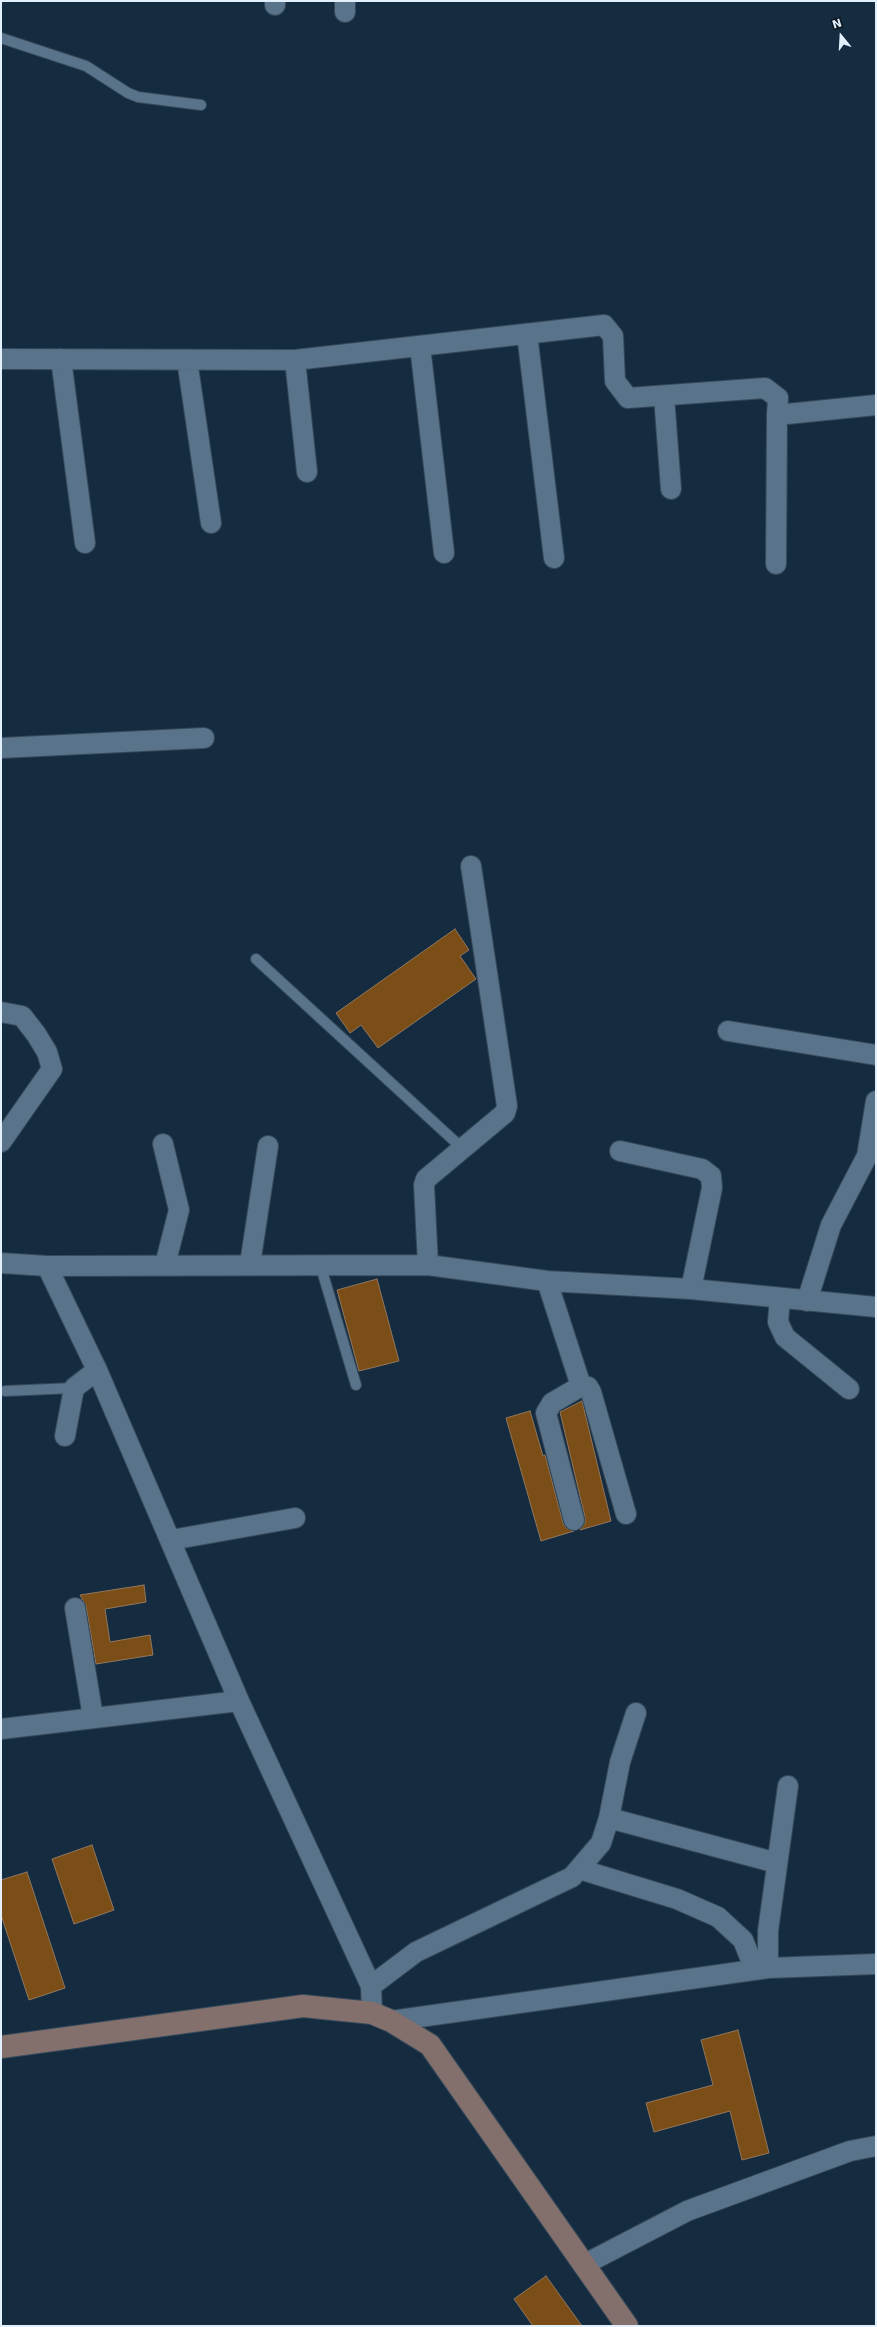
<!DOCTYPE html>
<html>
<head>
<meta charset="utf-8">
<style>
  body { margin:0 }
  #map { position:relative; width:877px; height:2327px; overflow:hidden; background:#152c40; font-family:"DejaVu Sans",sans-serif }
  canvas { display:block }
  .frame { position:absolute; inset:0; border:2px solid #e2f0fe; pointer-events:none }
  .north { position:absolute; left:821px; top:16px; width:40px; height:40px; -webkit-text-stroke:3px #0a141d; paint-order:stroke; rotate:342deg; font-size:11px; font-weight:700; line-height:16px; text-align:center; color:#e2f0fe }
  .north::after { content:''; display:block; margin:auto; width:14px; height:18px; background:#e2f0fe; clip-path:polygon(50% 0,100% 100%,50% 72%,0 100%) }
</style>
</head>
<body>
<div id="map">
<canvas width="877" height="2327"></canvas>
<div class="frame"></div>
<div class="north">N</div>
</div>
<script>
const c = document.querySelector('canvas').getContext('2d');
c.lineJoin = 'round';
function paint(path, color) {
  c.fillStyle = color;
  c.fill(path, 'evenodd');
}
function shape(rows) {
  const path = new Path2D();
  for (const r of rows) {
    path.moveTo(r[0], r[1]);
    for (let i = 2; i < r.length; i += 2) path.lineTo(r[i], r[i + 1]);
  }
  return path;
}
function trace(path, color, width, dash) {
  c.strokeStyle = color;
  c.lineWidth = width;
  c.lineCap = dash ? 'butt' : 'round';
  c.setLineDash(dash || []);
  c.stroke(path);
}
const building = shape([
  [455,929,469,950,460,956,476,979,378,1048,361,1025,350,1033,336,1013,455,929],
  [377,1279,399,1361,359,1371,337,1290,377,1279],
  [582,1401,611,1521,580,1530,585,1523,585,1517,560,1412,582,1401],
  [530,1411,543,1456,545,1455,563,1523,566,1528,574,1531,541,1541,506,1418,530,1411],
  [144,1585,146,1602,105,1609,110,1642,150,1635,153,1655,96,1664,86,1606,80,1595,144,1585],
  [92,1845,114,1910,74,1924,52,1859,92,1845],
  [27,1872,65,1988,29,2000,1,1915,1,1880,27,1872],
  [738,2030,769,2153,742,2160,730,2111,654,2132,646,2103,713,2085,701,2040,738,2030],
  [546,2276,582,2326,533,2326,514,2299,546,2276]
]);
paint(building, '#7c4e17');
trace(building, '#90775e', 1);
const lane = shape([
  [1,38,86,66,128,93,138,97,201,105],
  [256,959,462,1148],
  [320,1264,356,1385],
  [5,1391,74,1388]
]);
const street = shape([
  [275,5,275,1],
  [345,12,345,1],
  [527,334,554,558],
  [420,346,444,553],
  [1,359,295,360,604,325,613,336,615,381,628,398,765,388,778,398,777,415,876,405],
  [61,359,85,543],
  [187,360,211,523],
  [295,360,307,472],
  [664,396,671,489],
  [776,564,777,415],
  [1,748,204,738],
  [1,1012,22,1016,36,1034,47,1052,52,1069,1,1142],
  [728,1031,876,1055],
  [163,1144,179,1210,165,1265],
  [620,1151,702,1169,711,1176,712,1188,691,1289],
  [1,1263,47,1266],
  [250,1264,268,1146],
  [428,1265,424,1185,426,1179,505,1113,507,1106,471,866],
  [547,1281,581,1386,588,1387,591,1392,626,1514],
  [780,1298,778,1322,785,1337,849,1389],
  [807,1301,831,1225,867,1156,876,1101],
  [65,1436,74,1388,97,1370],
  [574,1520,546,1413,552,1403,581,1386],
  [171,1540,295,1518],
  [75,1608,93,1717],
  [1,1729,239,1701],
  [609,1818,777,1863],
  [579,1869,677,1899,718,1917,743,1940,755,1970],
  [768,1968,768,1931,788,1786],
  [371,1986,416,1952,572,1877,601,1843,609,1818,620,1762,636,1713],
  [372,2013,371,1986,239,1701,97,1370,47,1266,428,1265,547,1281,691,1289,876,1307],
  [391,2021,768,1968,876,1964],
  [583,2265,687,2211,850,2151,876,2146]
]);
const secondary = shape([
  [1,2047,303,2006,372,2013,391,2021,430,2045,627,2326]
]);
trace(lane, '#36495a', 12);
trace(street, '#36495a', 22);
trace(secondary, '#36495a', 24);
trace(lane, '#59738a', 10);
trace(street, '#59738a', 20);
trace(secondary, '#83706c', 22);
</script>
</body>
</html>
